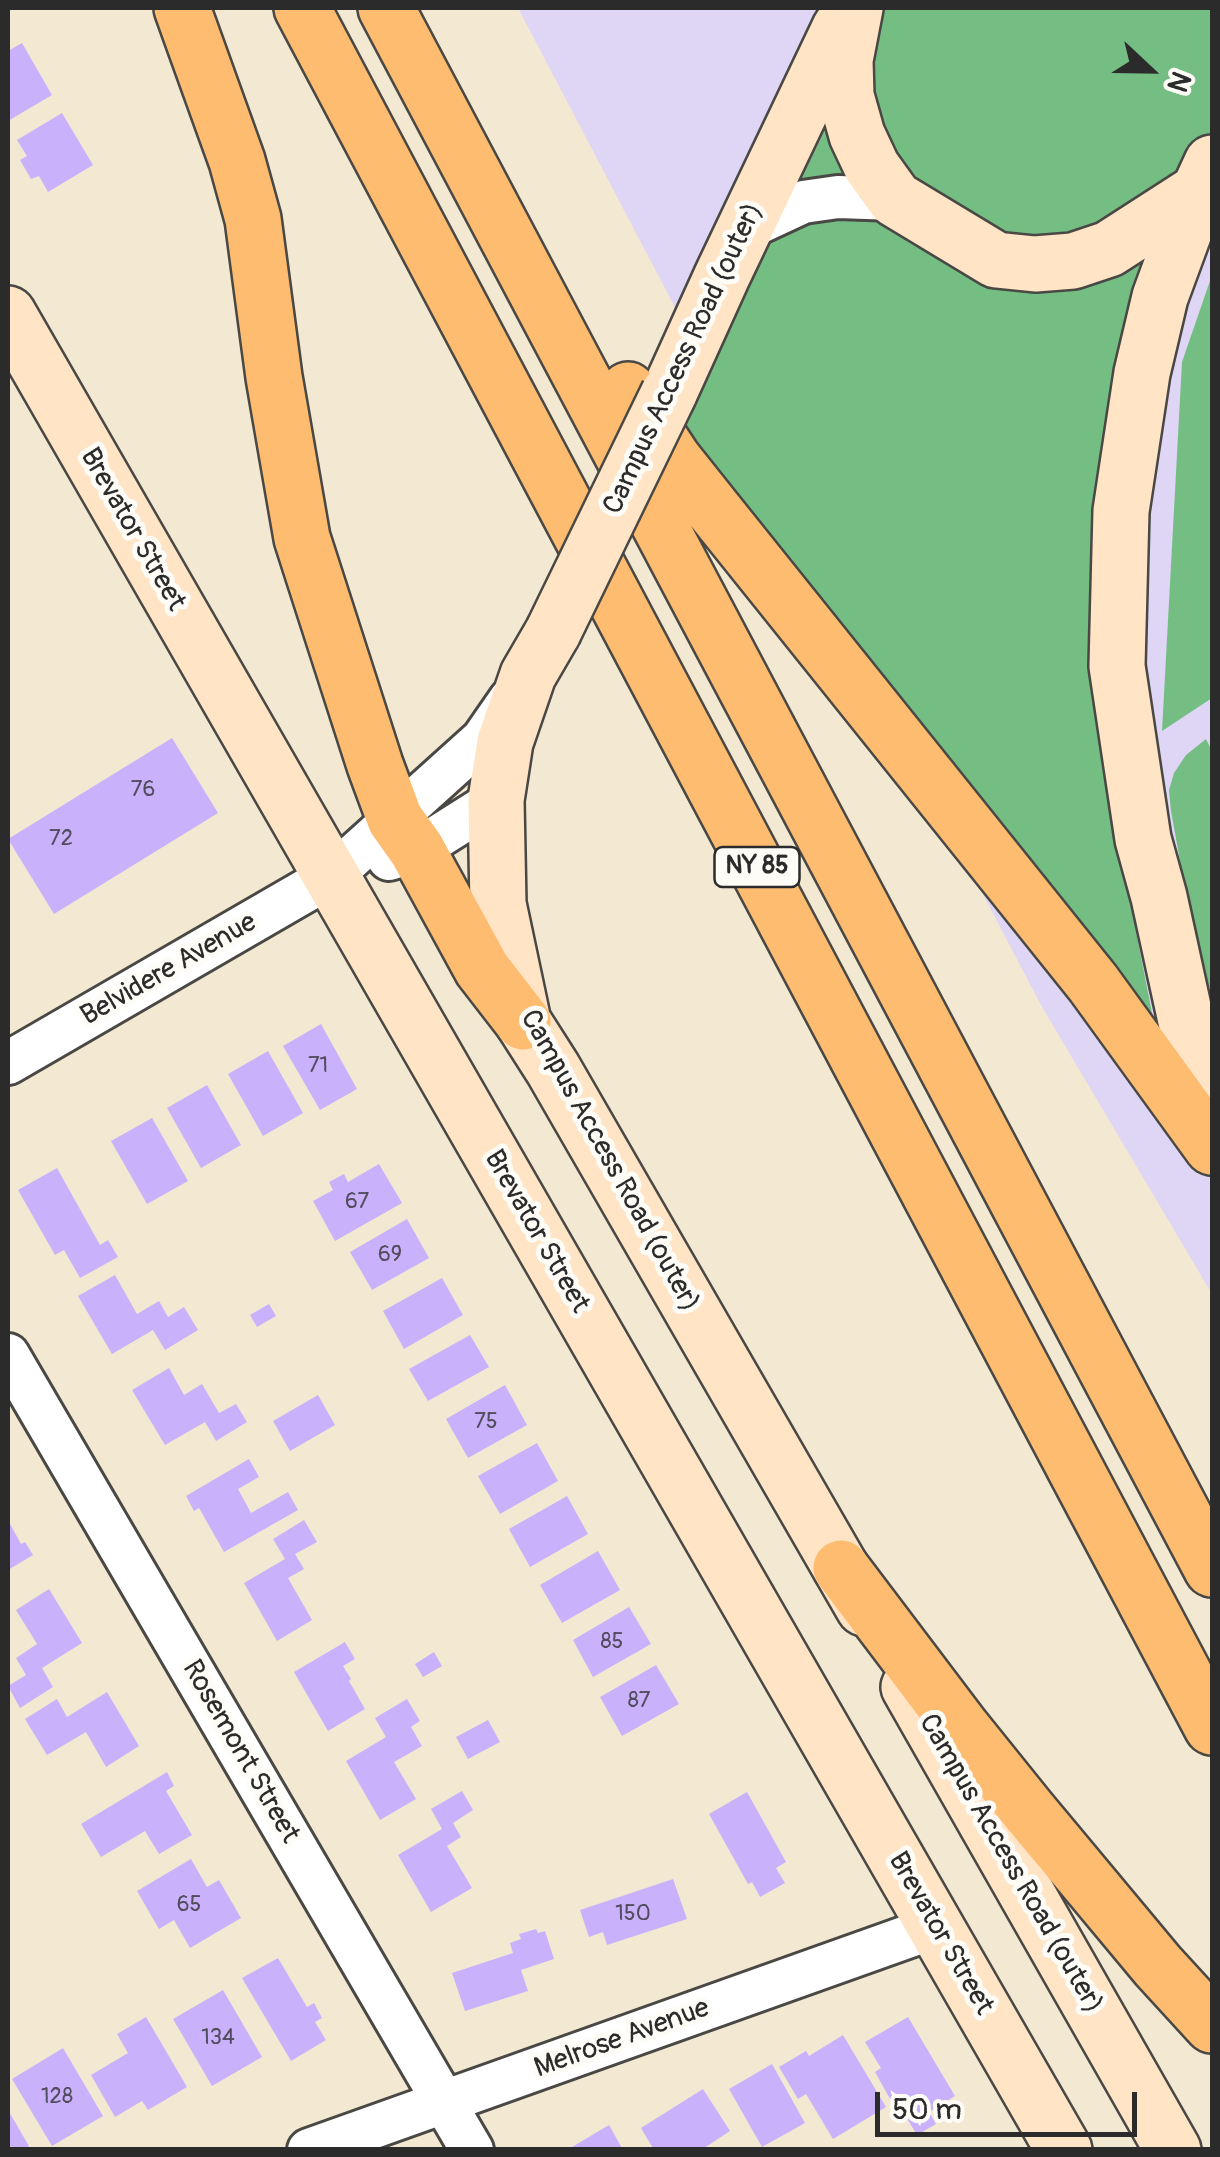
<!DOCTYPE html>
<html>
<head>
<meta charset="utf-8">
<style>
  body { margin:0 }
  #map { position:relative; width:1220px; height:2157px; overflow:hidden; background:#f3e9d2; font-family:Pangolin,sans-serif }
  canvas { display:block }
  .frame { position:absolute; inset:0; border:10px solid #2b2b2b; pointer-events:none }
  .north { position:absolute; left:1100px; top:20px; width:100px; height:100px; -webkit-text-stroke:8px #fdfcf7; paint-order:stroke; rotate:112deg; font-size:28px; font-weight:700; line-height:40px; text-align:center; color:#2b2b2b }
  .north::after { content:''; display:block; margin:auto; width:35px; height:45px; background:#2b2b2b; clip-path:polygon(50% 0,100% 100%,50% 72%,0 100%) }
  .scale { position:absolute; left:875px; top:2092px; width:262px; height:45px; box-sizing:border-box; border:5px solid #2b2b2b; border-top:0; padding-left:12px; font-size:30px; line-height:35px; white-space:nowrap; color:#2b2b2b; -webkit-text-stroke:8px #fdfcf7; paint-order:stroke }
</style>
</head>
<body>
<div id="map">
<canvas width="1220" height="2157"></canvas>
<div class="frame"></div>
<div class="north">N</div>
<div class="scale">50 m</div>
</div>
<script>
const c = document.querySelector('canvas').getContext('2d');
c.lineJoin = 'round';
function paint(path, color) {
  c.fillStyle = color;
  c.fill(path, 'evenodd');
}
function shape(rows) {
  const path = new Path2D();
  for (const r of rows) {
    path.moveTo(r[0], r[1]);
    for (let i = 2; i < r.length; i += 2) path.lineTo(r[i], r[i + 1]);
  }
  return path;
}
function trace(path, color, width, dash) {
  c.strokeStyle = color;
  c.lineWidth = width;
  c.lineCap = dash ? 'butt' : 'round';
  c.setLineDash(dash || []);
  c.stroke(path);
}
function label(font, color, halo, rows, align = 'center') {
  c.font = font + ' Pangolin,sans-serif';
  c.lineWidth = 10;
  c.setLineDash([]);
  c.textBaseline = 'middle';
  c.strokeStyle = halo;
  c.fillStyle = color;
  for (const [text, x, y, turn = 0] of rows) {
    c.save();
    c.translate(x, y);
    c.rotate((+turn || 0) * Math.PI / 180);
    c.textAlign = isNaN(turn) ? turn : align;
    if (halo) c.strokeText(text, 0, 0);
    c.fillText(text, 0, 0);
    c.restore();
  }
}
paint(shape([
  [518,8,1212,8,1212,1294,1042,1007]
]), '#dfd5f5');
paint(shape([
  [855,8,1212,8,1212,163,1160,297,1106,779,1152,1013,1143,1022,682,425,835,109],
  [1212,275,1212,698,1162,731,1182,362],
  [1206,739,1212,751,1212,997,1190,916,1171,811,1169,790,1174,773,1186,755]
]), '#74be84');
paint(shape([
  [22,43,52,95,8,121,8,51],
  [62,113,93,165,48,192,39,176,31,179,20,160,27,156,17,140],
  [172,738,218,813,54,914,8,839],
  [321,1024,357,1089,320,1110,283,1046],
  [268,1051,303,1113,263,1136,228,1074],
  [207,1085,241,1145,201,1168,167,1108],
  [152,1118,188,1181,147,1204,111,1141],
  [379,1164,402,1203,335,1241,313,1201,333,1190,329,1182,344,1174,348,1182],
  [57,1168,100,1245,108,1240,118,1257,80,1278,64,1250,55,1255,18,1190],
  [407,1219,429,1258,372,1290,350,1252],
  [115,1275,137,1314,159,1301,168,1317,184,1307,198,1330,165,1350,153,1330,112,1354,78,1296],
  [442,1278,463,1315,404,1349,383,1311],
  [269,1304,276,1316,257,1327,250,1315],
  [470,1335,489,1367,428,1401,409,1369],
  [169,1368,184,1395,202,1384,219,1413,236,1404,247,1422,216,1441,205,1422,165,1445,132,1390],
  [505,1385,527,1425,468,1458,446,1419],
  [318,1395,335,1425,290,1451,273,1421],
  [537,1443,558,1481,500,1514,478,1476],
  [249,1459,259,1477,238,1489,251,1513,288,1492,298,1510,224,1552,199,1508,194,1511,186,1496],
  [567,1496,588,1534,530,1567,509,1529],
  [8,1520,21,1544,25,1542,33,1555,8,1570],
  [304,1520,317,1542,295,1554,304,1569,288,1578,312,1620,277,1641,244,1583,285,1559,273,1539],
  [598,1551,620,1590,562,1623,540,1585],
  [49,1589,82,1643,42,1668,53,1687,20,1708,8,1686,26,1675,16,1658,37,1644,16,1610],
  [629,1607,651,1644,593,1677,573,1640],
  [345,1642,355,1659,343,1666,351,1679,349,1681,365,1709,328,1731,294,1672],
  [434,1652,442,1666,423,1677,415,1664],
  [656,1665,679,1704,622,1736,600,1697],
  [107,1692,139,1746,106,1767,86,1732,47,1755,25,1719,57,1699,67,1717],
  [407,1699,420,1721,411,1727,422,1746,394,1762,416,1799,380,1820,346,1761,386,1737,375,1718],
  [488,1720,500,1742,468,1759,456,1737],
  [167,1772,174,1786,166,1791,192,1835,159,1854,145,1831,101,1857,81,1824],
  [462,1791,473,1810,453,1823,461,1837,447,1846,472,1888,431,1912,398,1855,442,1829,431,1809],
  [747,1792,786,1862,776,1868,785,1883,760,1897,752,1882,748,1884,709,1814],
  [191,1859,207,1887,219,1880,241,1918,190,1948,174,1920,159,1929,137,1891],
  [673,1879,687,1919,607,1945,603,1932,589,1937,580,1910],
  [536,1929,538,1933,545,1931,554,1959,521,1970,528,1991,465,2011,452,1973,513,1953,510,1943,521,1939,519,1934],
  [278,1958,307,2007,314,2003,322,2018,315,2022,326,2040,291,2061,242,1978],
  [223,1990,262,2057,212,2086,173,2019],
  [146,2017,187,2087,148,2110,142,2101,115,2117,91,2075,128,2053,117,2034],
  [908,2017,955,2096,929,2112,936,2124,917,2135,898,2104,894,2106,875,2072,881,2068,865,2042],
  [843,2035,886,2107,833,2139,806,2094,798,2099,779,2067,806,2051,809,2056],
  [63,2048,103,2116,52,2146,12,2079],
  [772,2064,805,2123,762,2147,729,2089],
  [703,2089,730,2131,701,2150,654,2150,641,2128],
  [8,2110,29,2146,24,2150,8,2150],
  [609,2125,623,2150,567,2150]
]), '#c9b1fb');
const street = shape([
  [745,229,803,202,838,197,895,199],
  [389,859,417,850,496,800],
  [8,1063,331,876,483,739,510,700],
  [8,1355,472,2150],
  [309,2150,935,1927]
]);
const secondary = shape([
  [855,8,845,60,846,96,857,135,872,167,895,199,996,260,1035,264,1073,261,1109,249,1199,191],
  [1212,163,1199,191,1160,297,1142,373,1121,511,1117,666,1143,839,1159,897,1186,1021,1212,1088],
  [8,314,1064,2150],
  [669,393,722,276,840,28],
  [553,632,528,675,505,742,496,800,498,904,523,1022,553,1069,864,1608],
  [909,1687,1173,2150]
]);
const highway = shape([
  [182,8,237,161,253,219,274,377,302,538,375,765,395,819,417,850,482,969,523,1022],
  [302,8,1212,1727],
  [386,8,1212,1569],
  [628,390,674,460,717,514,1093,983,1212,1147],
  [841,1568,962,1728,1028,1810,1158,1966,1212,2025]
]);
trace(street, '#494844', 48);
trace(secondary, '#494844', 60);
trace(highway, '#494844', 60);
trace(street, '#fff', 42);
trace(secondary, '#ffe4c6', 55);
trace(highway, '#febc70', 55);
const secondaryBridge = shape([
  [553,632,669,393]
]);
trace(secondaryBridge, '#494844', 60, []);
trace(secondaryBridge, '#ffe4c6', 55);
label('22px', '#524c5f', null, [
  ["76",143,790],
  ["72",61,839],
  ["71",318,1066],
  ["67",357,1202],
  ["69",390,1255],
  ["75",486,1422],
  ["85",612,1642],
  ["87",639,1701],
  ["65",189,1905],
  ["150",633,1914],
  ["134",218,2038],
  ["128",57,2097]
]);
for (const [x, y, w] of [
  [757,867,85]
]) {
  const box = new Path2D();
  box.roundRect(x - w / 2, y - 20, w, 40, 8);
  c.fillStyle = '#fdfcf7';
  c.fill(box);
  trace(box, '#2b2b2b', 2.5);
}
label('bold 25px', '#2b2b2b', null, [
  ["NY 85",757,867]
]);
label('28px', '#2b2b2b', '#fdfcf7', [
  ["Campus Access Road (outer)",684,359,-65],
  ["Brevator Street",132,530,60],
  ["Belvidere Avenue",169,970,-30],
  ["Campus Access Road (outer)",609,1161,61],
  ["Brevator Street",536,1232,60],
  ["Rosemont Street",240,1752,60],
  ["Campus Access Road (outer)",1010,1864,60],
  ["Brevator Street",940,1934,60],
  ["Melrose Avenue",622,2039,-20]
]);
</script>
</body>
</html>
